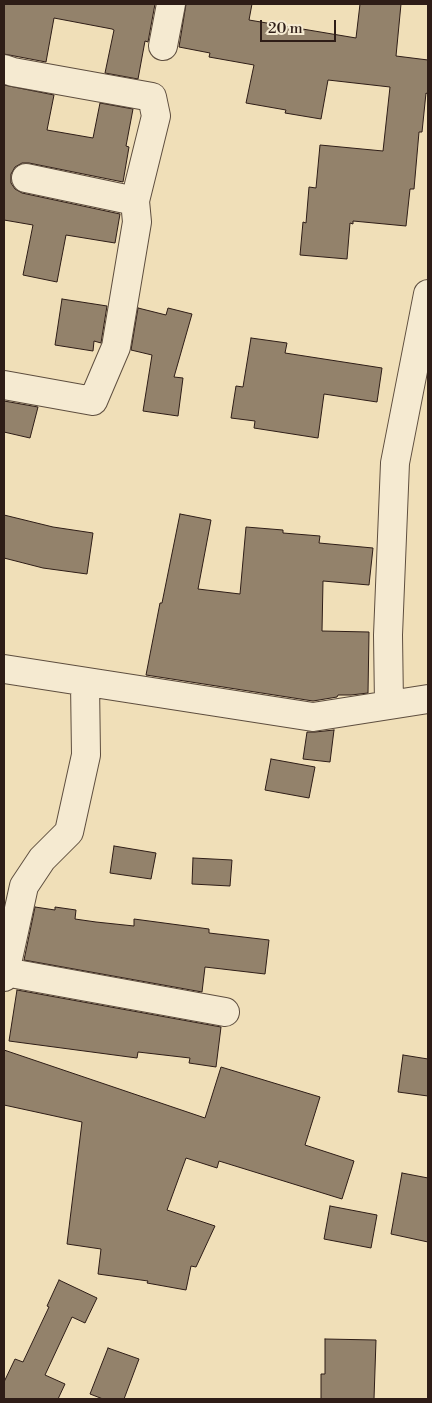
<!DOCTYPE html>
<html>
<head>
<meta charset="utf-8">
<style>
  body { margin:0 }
  #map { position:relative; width:432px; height:1403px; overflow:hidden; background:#f0dfb8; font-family:"Libre Bodoni",serif }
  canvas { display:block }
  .frame { position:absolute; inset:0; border:5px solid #2e1d17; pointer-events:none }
  .scale { position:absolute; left:260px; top:20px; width:76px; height:22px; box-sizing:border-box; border:2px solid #2e1d17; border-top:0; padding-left:6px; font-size:15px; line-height:18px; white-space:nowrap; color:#2e1d17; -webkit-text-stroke:4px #f5ead1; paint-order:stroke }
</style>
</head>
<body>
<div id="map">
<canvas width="432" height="1403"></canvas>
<div class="frame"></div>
<div class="scale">20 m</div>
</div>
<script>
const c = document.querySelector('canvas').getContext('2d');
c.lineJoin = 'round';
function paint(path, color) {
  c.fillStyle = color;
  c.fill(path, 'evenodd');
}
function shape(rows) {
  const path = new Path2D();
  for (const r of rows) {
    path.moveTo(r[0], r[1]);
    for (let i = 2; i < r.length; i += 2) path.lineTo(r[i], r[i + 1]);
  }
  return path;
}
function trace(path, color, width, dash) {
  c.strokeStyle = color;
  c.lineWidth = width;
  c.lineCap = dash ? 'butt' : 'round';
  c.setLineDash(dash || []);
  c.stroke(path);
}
const building = shape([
  [4,4,155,4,148,42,145,41,138,79,105,73,114,30,112,29,54,18,46,62,4,54,4,4],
  [186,4,252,4,249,20,356,38,360,4,401,4,396,56,428,60,428,94,426,93,422,132,419,132,414,189,410,189,406,226,353,221,353,224,350,223,347,259,300,255,303,222,306,223,309,187,316,188,320,145,383,151,390,87,328,80,321,119,285,113,286,110,246,103,254,65,209,57,210,53,179,47,186,4],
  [4,85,54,95,47,130,93,138,100,103,133,109,126,146,129,147,123,182,29,163,22,163,15,167,11,174,11,183,15,189,22,193,120,214,115,243,66,235,57,282,23,275,33,225,4,220,4,85],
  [62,299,107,306,101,343,94,341,93,351,55,345,62,299],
  [138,308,166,315,168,308,192,314,174,377,183,378,178,416,143,411,152,355,131,350,138,308],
  [251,338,287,343,285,353,382,368,377,402,324,394,318,438,254,428,255,421,231,418,236,386,243,387,251,338],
  [4,401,38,407,30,438,4,432,4,401],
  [180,514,211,520,198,589,240,594,246,527,283,530,283,533,320,536,319,543,373,548,369,585,323,581,322,631,369,632,368,693,351,695,338,695,337,697,313,701,146,675,160,603,162,603,180,514],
  [4,515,53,527,93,533,87,574,43,568,4,558,4,515],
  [334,730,330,762,303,759,307,732,315,732,334,730],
  [271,759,315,767,309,798,265,790,271,759],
  [114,846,156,853,151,879,110,873,114,846],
  [193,858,232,860,230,886,192,884,193,858],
  [35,907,55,910,55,907,76,910,75,919,96,922,134,926,134,919,209,929,209,933,269,940,265,974,205,967,202,992,24,960,35,907],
  [17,990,221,1027,216,1067,189,1063,190,1058,138,1052,137,1058,9,1041,17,990],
  [4,1050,205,1118,221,1067,320,1097,305,1145,354,1161,342,1199,219,1161,217,1168,186,1158,167,1210,215,1226,196,1267,191,1266,186,1290,147,1283,148,1281,98,1274,101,1249,67,1244,82,1122,4,1105,4,1050],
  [403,1055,428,1059,428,1096,398,1092,403,1055],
  [402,1173,428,1178,428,1242,391,1234,402,1173],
  [330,1206,377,1215,371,1248,324,1239,330,1206],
  [59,1280,97,1298,85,1323,72,1317,45,1375,65,1384,58,1399,4,1399,4,1382,15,1359,23,1362,49,1307,47,1306,59,1280],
  [325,1339,376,1340,374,1399,321,1399,321,1374,325,1374,325,1339],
  [108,1348,139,1359,124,1399,103,1399,90,1394,108,1348]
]);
paint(building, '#93826b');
trace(building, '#2e1d17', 1);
const minor = shape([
  [163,46,171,4],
  [4,69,13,72,152,97,156,116,135,201,137,222,116,347,93,401,4,385],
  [26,178,135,201],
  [4,669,313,717,428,699],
  [389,704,388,635,395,463,428,294],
  [5,972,225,1012],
  [4,977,24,886,42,859,69,832,86,755,85,683]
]);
trace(minor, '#5e4e3f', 30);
trace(minor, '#f5ead1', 28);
</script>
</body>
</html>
